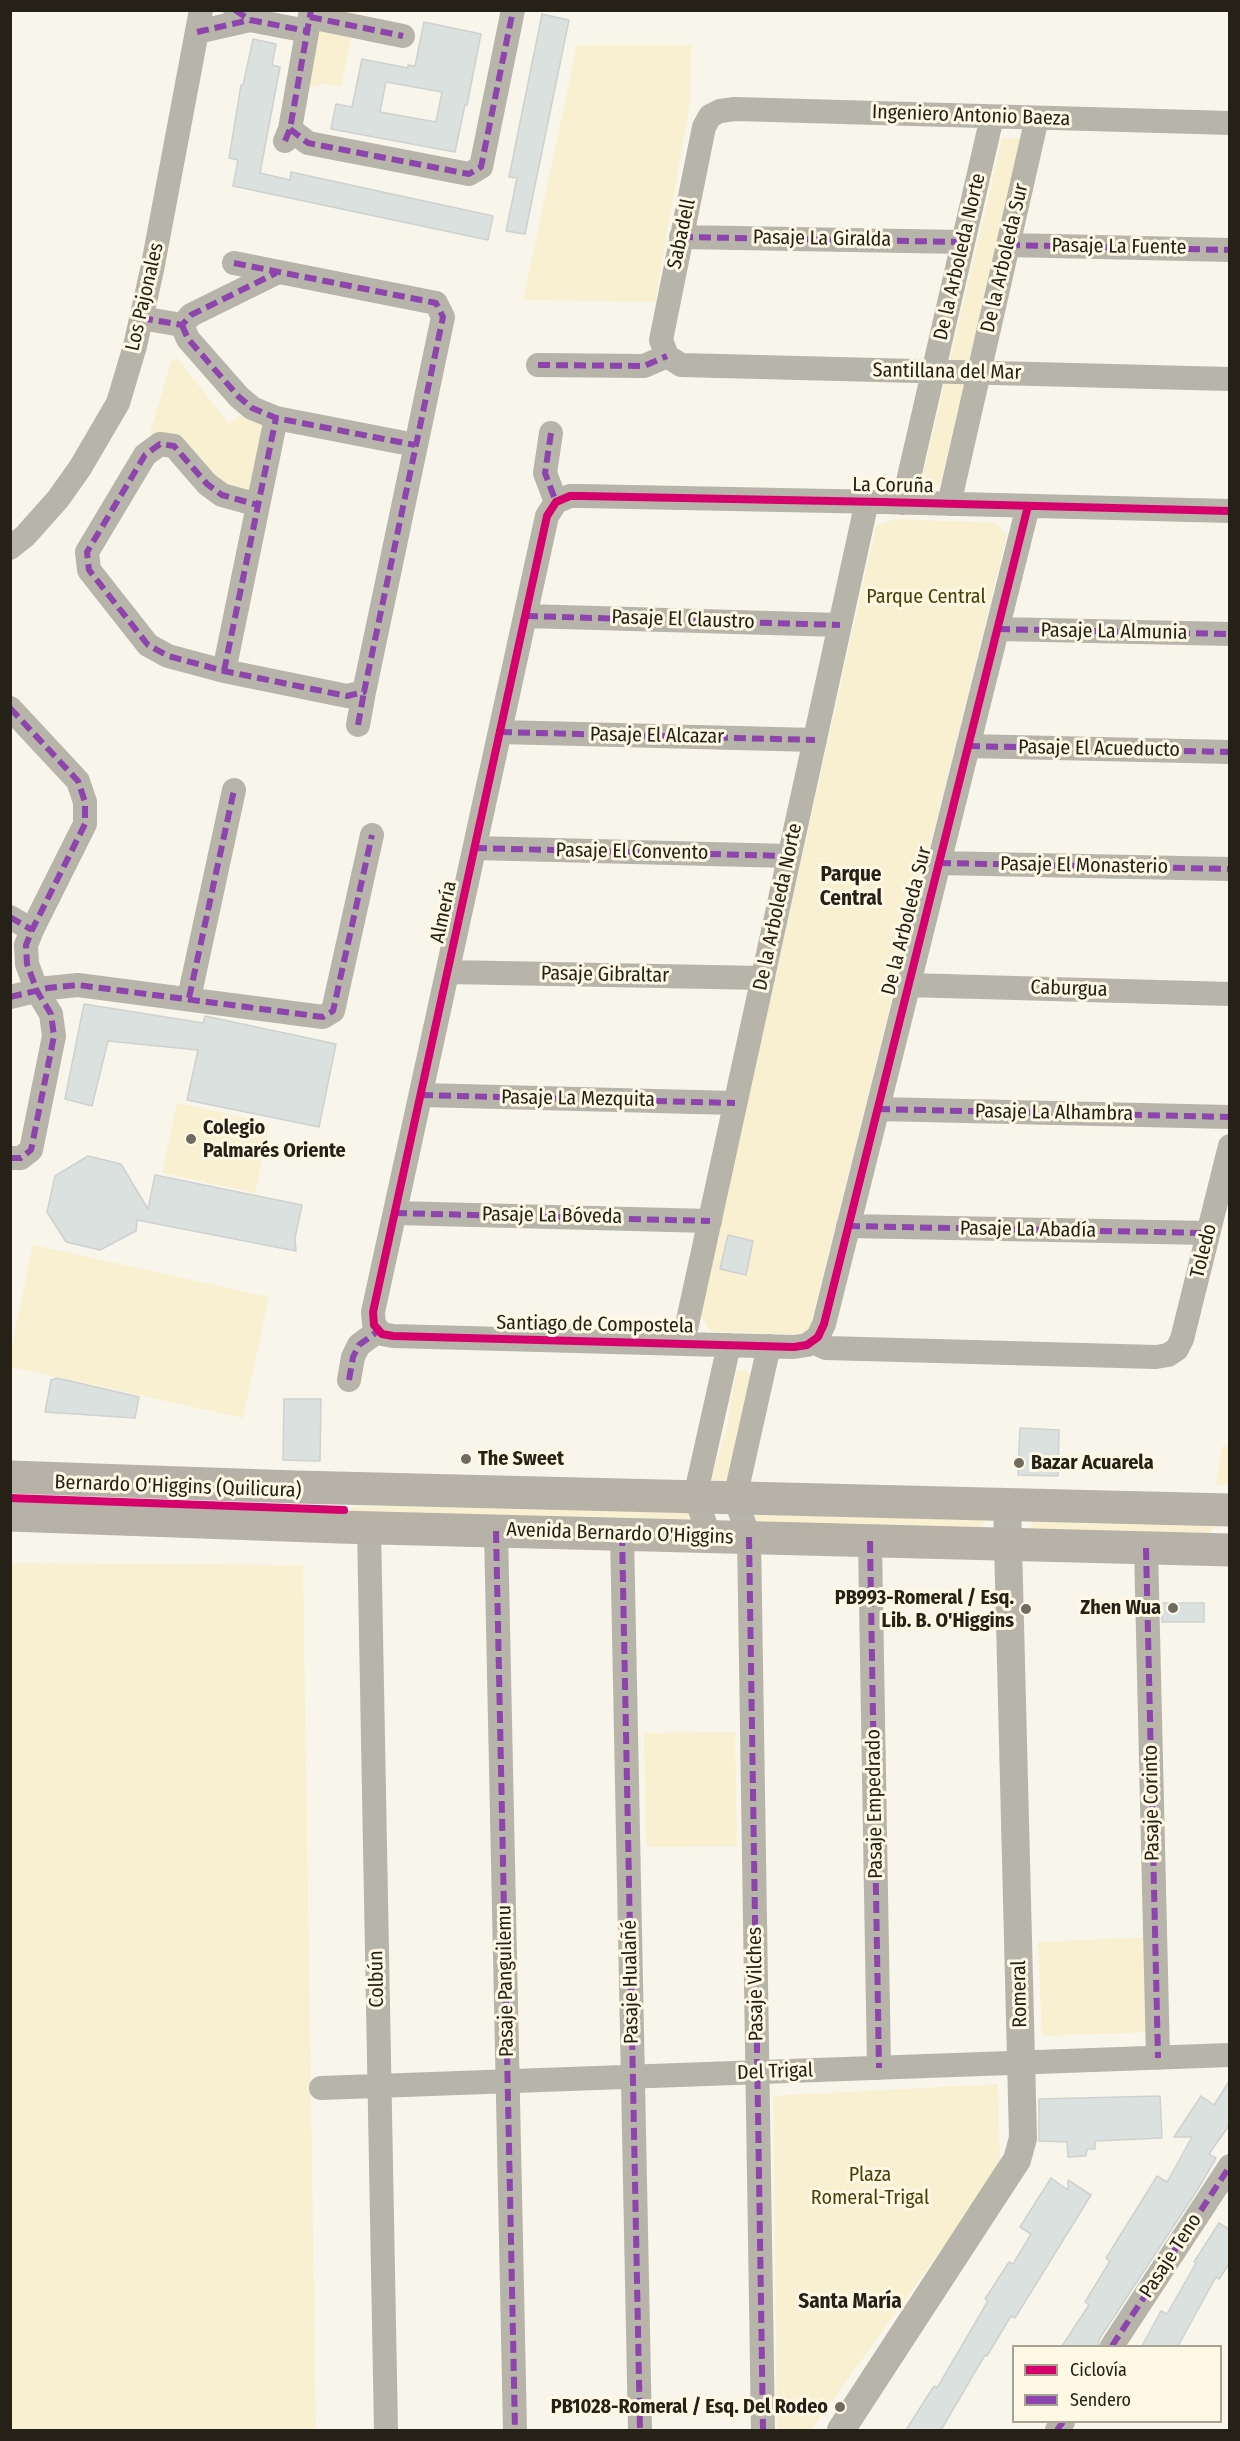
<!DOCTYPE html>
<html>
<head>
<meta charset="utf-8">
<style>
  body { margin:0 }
  #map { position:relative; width:1240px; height:2441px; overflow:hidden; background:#f8f5eb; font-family:"Fira Sans Condensed",sans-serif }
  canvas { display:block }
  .frame { position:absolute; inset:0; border:12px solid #252116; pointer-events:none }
  .legend { position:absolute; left:1012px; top:2345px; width:210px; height:78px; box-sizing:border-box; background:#fef8e5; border:2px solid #a7a292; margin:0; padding:8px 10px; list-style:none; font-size:18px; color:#252116 }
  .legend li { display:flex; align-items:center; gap:12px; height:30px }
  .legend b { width:30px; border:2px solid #a7a292 }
</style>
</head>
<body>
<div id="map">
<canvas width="1240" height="2441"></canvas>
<div class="frame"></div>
<ul class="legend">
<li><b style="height:8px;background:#d6006c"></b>Ciclovía</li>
<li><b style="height:8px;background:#8e44ad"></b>Sendero</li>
</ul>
</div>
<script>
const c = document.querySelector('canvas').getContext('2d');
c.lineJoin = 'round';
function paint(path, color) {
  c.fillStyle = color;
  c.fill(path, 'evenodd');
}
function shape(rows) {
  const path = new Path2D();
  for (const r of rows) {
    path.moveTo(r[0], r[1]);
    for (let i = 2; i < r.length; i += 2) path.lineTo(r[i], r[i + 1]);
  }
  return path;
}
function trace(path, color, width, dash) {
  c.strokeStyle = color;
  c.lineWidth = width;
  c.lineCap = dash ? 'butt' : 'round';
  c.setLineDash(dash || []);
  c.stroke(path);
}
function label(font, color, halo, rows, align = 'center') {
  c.font = font + ' "Fira Sans Condensed",sans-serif';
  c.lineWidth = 6;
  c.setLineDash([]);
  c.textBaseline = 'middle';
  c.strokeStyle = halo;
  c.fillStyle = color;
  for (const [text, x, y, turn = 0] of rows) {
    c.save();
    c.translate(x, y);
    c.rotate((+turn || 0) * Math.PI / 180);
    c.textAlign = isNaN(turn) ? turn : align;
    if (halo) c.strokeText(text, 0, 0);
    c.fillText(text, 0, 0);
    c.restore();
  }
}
paint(shape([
  [322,11,357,11,341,87,321,83,319,86,306,88],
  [577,45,691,45,690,103,655,302,523,300],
  [1022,138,940,486,921,483,1002,139],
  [177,358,229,424,241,415,267,428,255,485,246,496,219,485,186,444,150,433,171,362],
  [895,519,995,523,1007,535,808,1335,711,1332,700,1314,876,526],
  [177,1103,270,1123,255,1193,162,1173],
  [33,1245,269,1297,243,1418,11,1367,11,1349],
  [746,1370,757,1386,728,1483,711,1479,727,1427,736,1371],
  [1222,1446,1229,1447,1229,1485,1216,1485],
  [424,1505,688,1508,699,1525,350,1517,351,1507],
  [760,1508,986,1519,980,1530,761,1528,755,1517],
  [1032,1516,1216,1517,1209,1538,1031,1535],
  [11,1563,303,1565,316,2430,11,2430],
  [735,1732,737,1846,646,1847,644,1733],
  [1146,1937,1151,2032,1042,2036,1038,1942],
  [998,2084,1000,2168,811,2430,777,2430,773,2096]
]), '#f9f0d2');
const building = shape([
  [542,14,569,20,525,234,506,231,517,178,509,177,542,14],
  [424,22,481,34,467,105,465,105,455,152,331,129,336,104,352,107,362,59,408,68,408,65,415,66,424,22],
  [386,82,442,92,436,122,380,112,386,82],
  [253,39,276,44,272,65,280,67,260,173,290,180,291,172,493,216,488,240,233,186,238,160,229,158,241,85,243,85,253,39],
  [84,1004,203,1023,205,1016,336,1044,319,1127,187,1100,198,1050,108,1041,92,1106,65,1099,84,1004],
  [88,1156,121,1164,148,1209,155,1175,302,1205,295,1238,296,1251,137,1220,136,1231,100,1250,66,1242,47,1212,55,1176,88,1156],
  [728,1235,753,1241,746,1275,720,1269,728,1235],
  [57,1378,139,1397,135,1418,45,1412,51,1380,57,1378],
  [284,1399,321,1399,320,1461,283,1460,284,1399],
  [1020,1428,1059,1430,1058,1476,1018,1475,1020,1428],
  [1162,1603,1204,1603,1204,1622,1162,1622,1162,1603],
  [1230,2080,1230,2124,1209,2154,1216,2158,1198,2189,1100,2338,1098,2346,1062,2346,1089,2305,1085,2302,1110,2261,1106,2258,1131,2218,1157,2176,1167,2182,1192,2137,1174,2137,1201,2096,1214,2105,1230,2080],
  [1160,2096,1162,2138,1095,2141,1095,2149,1087,2149,1086,2156,1068,2157,1067,2142,1039,2141,1039,2099,1160,2096],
  [1051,2178,1068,2190,1068,2180,1091,2195,1015,2318,1011,2316,987,2356,985,2355,941,2430,906,2430,934,2386,937,2388,988,2301,985,2299,1009,2262,1013,2264,1031,2234,1020,2227,1051,2178],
  [1219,2223,1230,2230,1230,2262,1219,2279,1216,2277,1178,2346,1142,2346,1161,2311,1167,2314,1196,2263,1194,2262,1219,2223]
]);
paint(building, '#dbe1df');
trace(building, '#cdd2d0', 1.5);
trace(shape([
  [235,10,250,20,307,31],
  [310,17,403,36],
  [197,32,250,20],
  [1230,123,735,109,720,111,710,116,704,127,661,340,667,356,681,365,1230,379],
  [290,129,308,143,469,174,481,167,513,10],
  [285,141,290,129,311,10],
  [681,237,963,242],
  [1008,245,1230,250],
  [234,263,436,303,443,317,364,692,347,696,224,671,168,656,148,645,89,570,87,552,145,455,160,444,174,446,207,484,222,495,258,505],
  [141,318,182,325,191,315,276,273],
  [182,325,188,339,239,397,252,408,276,418,415,445],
  [538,365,644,366,667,356],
  [551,433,545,473,556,502],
  [903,503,992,117],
  [949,504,1037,118],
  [1028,506,824,1324,818,1337,807,1345,794,1347,393,1336,382,1334,374,1325,373,1312,547,516,556,502,570,496,581,496,882,502,1230,511],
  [10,548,25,536,58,499,80,468,118,403,135,346,152,270,201,10],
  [526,616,840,625],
  [998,629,1230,634],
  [224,671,276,418],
  [10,708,78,781,85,802,85,824,32,930,26,945,27,964,37,991,51,1014,54,1036,31,1150,21,1158,10,1158],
  [358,725,364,692],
  [500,732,815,740],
  [968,746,1230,752],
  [475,848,789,856],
  [939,863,1230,869],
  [10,917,32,930],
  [448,972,763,978],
  [908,985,1230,994],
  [10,997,48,988,78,985,323,1017,333,1011,372,835],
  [189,998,234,790],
  [421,1095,735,1103],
  [878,1109,1230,1117],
  [395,1213,710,1221],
  [848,1226,1208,1233],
  [812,1342,826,1348,1156,1357,1168,1355,1177,1349,1182,1339,1230,1146],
  [683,1343,867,501],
  [349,1380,353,1357,359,1345,378,1331],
  [369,1527,386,2430],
  [496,1531,515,2430],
  [622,1534,640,2430],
  [710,1536,695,1497,729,1345],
  [870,1541,879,2068],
  [1146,1548,1158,2058],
  [321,2088,1230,2055],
  [1112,2346,1230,2166],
  [763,2430,749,1537,735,1498,769,1346],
  [1057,2430,1063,2422]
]), '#b7b4aa', 24);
trace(shape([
  [841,2430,1011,2169,1017,2160,1023,2138,1007,1504]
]), '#b7b4aa', 28);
trace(shape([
  [10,1477,296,1487,1230,1510],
  [10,1515,339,1527,1230,1550]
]), '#b6b2a7', 33);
trace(shape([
  [235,10,250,20,307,31],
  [310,17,403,36],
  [197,32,250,20],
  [290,129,308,143,469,174,481,167,513,10],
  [285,141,290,129,311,10],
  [681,237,963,242],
  [1008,245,1230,250],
  [234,263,436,303,443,317,364,692,347,696,224,671,168,656,148,645,89,570,87,552,145,455,160,444,174,446,207,484,222,495,258,505],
  [141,318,182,325,191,315,276,273],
  [182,325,188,339,239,397,252,408,276,418,415,445],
  [538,365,644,366,667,356],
  [551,433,545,473,556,502],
  [526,616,840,625],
  [998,629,1230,634],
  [224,671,276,418],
  [10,708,78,781,85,802,85,824,32,930,26,945,27,964,37,991,51,1014,54,1036,31,1150,21,1158,10,1158],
  [358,725,364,692],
  [500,732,815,740],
  [968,746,1230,752],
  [475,848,789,856],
  [939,863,1230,869],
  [10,917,32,930],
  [10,997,48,988,78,985,323,1017,333,1011,372,835],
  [189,998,234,790],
  [421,1095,735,1103],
  [878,1109,1230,1117],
  [395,1213,710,1221],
  [848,1226,1208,1233],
  [349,1380,353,1357,359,1345,378,1331],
  [496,1531,515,2430],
  [622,1534,640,2430],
  [749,1537,763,2430],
  [870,1541,879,2068],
  [1146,1548,1158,2058],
  [1112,2346,1230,2166],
  [1057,2430,1063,2422]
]), '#8e44ad', 6, [12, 6]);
trace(shape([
  [1028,506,824,1324,818,1337,807,1345,794,1347,393,1336,382,1334,374,1325,373,1312,547,516,556,502,570,496,581,496,882,502,1230,511],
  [10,1498,344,1510]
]), '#d6006c', 8);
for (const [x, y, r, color] of [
  [191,1139,6,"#6f6b61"],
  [466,1459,6,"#6f6b61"],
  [1019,1463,6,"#6f6b61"],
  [1173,1608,6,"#6f6b61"],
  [1026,1609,6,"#6f6b61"],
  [840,2407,6,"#6f6b61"]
]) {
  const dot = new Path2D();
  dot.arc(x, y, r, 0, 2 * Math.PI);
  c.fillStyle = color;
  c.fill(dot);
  trace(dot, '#fef8e5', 2);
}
label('20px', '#252116', '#fef8e5', [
  ["Ingeniero Antonio Baeza",971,116,2],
  ["Sabadell",682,234,-78],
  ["Pasaje La Giralda",822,239,1],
  ["Pasaje La Fuente",1119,247,1],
  ["De la Arboleda Norte",960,257,-77],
  ["De la Arboleda Sur",1005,258,-77],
  ["Los Pajonales",145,297,-77],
  ["Santillana del Mar",947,372,1],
  ["La Coruña",893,486,1],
  ["Pasaje El Claustro",683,620,2],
  ["Pasaje La Almunia",1114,632,1],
  ["Pasaje El Alcazar",657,736,1],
  ["Pasaje El Acueducto",1099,749,1],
  ["Pasaje El Convento",632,852,1],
  ["Pasaje El Monasterio",1084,866,1],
  ["De la Arboleda Norte",778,907,-78],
  ["Almería",444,912,-78],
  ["De la Arboleda Sur",907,921,-76],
  ["Pasaje Gibraltar",605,975,1],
  ["Caburgua",1069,989,2],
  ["Pasaje La Mezquita",578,1099,1],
  ["Pasaje La Alhambra",1054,1113,1],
  ["Pasaje La Bóveda",552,1216,1],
  ["Pasaje La Abadía",1028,1230,1],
  ["Toledo",1204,1251,-76],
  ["Santiago de Compostela",595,1325,1],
  ["Bernardo O'Higgins (Quilicura)",178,1487,2],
  ["Avenida Bernardo O'Higgins",620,1534,2],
  ["Pasaje Corinto",1152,1803,-91],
  ["Pasaje Empedrado",875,1804,-91],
  ["Colbún",377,1979,-91],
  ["Pasaje Panguilemu",506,1981,-91],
  ["Pasaje Hualañé",631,1982,-91],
  ["Pasaje Vilches",756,1984,-91],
  ["Romeral",1020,1994,-91],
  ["Del Trigal",775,2072,-2],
  ["Pasaje Teno",1171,2256,-57]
]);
label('20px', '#4d3e03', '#fef8e5', [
  ["Parque Central",926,597],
  ["Plaza",870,2175],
  ["Romeral-Trigal",870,2198]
]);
label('bold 20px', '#252116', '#fef8e5', [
  ["Colegio",203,1128],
  ["Palmarés Oriente",203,1151],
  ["The Sweet",478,1459],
  ["Bazar Acuarela",1031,1463],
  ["PB993-Romeral / Esq.",1014,1598,"right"],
  ["Lib. B. O'Higgins",1014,1621,"right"],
  ["Zhen Wua",1161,1608,"right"],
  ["PB1028-Romeral / Esq. Del Rodeo",828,2407,"right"]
], 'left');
label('bold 21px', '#252116', '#fef8e5', [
  ["Parque",851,875],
  ["Central",851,899],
  ["Santa María",850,2302]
]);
</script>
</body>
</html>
